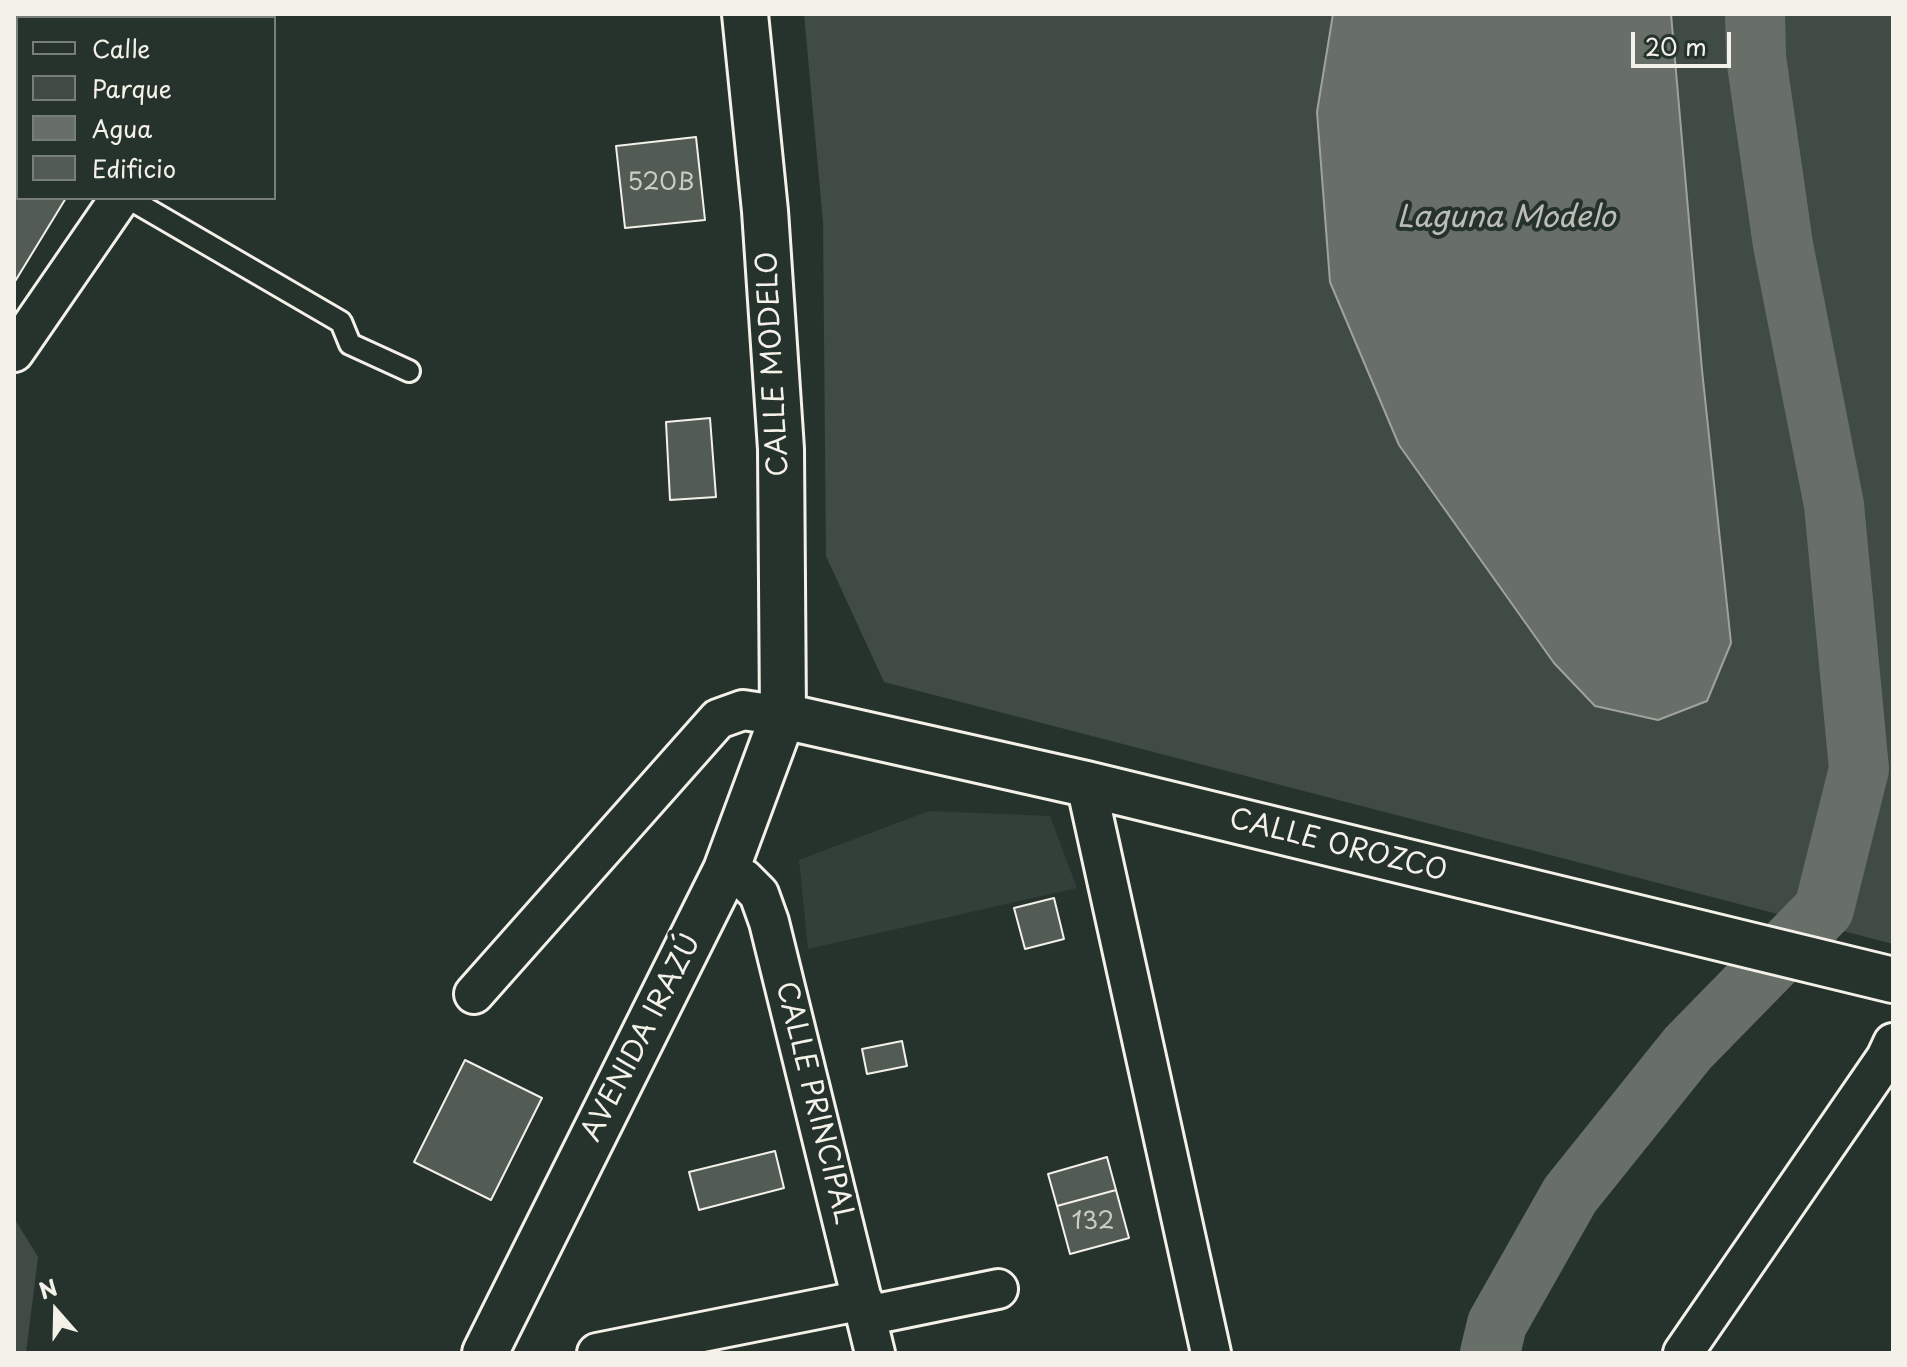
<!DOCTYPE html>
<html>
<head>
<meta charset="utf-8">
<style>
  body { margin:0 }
  #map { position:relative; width:1907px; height:1367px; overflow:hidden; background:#26332d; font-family:"Playpen Sans",sans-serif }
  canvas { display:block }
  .frame { position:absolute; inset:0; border:16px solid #f4f1e8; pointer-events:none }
  .legend { position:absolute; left:16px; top:16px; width:260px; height:184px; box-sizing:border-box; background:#26332d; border:2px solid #787f78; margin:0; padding:10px 14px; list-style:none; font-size:24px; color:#f4f1e8 }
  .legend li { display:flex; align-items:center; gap:16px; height:40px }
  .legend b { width:40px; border:2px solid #787f78 }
  .north { position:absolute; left:16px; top:1271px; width:80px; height:80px; -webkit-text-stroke:6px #26332d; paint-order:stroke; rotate:340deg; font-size:22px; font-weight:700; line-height:32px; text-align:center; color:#f4f1e8 }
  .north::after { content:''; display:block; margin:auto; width:28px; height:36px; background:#f4f1e8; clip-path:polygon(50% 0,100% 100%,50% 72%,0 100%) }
  .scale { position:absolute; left:1631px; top:32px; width:100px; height:36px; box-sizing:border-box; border:4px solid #f4f1e8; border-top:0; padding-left:10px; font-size:24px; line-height:28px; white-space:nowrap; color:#f4f1e8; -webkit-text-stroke:6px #26332d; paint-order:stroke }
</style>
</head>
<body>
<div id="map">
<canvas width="1907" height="1367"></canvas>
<div class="frame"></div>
<ul class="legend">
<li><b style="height:10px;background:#26332d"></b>Calle</li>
<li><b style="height:22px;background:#414b45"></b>Parque</li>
<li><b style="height:22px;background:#676f68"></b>Agua</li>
<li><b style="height:22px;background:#525c55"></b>Edificio</li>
</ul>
<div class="north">N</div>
<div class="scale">20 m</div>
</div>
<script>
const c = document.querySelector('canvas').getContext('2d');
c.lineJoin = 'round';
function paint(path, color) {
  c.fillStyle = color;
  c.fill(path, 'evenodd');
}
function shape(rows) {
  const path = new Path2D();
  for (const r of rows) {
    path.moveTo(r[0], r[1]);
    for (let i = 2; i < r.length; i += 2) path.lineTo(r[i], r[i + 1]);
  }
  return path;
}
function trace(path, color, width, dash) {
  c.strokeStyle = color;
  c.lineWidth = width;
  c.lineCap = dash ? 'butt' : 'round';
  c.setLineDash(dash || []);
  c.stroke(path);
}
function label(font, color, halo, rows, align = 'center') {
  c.font = font + ' "Playpen Sans",sans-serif';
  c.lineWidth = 8;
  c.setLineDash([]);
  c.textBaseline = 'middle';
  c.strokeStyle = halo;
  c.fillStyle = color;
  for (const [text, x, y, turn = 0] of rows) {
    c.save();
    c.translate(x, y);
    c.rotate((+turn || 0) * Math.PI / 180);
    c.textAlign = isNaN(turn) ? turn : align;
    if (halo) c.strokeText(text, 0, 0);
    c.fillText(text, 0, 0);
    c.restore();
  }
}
paint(shape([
  [929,811,1050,816,1077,888,808,949,799,860]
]), '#333f39');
paint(shape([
  [804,14,1893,14,1893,944,884,682,826,556,823,222],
  [14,1218,38,1257,26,1353,14,1353]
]), '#414b45');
const water = shape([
  [1333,14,1671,14,1702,370,1731,643,1707,701,1658,720,1595,706,1554,663,1399,445,1330,282,1317,112,1333,14]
]);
paint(water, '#676f68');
trace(water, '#9fa39b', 2);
trace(shape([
  [1490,1353,1497,1324,1570,1195,1688,1048,1824,909,1859,769,1834,505,1783,245,1756,57,1755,14]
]), '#676f68', 60);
const building = shape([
  [61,14,178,14,176,18,62,18,61,14],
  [18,99,18,198,66,198,14,283,14,106,18,99],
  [696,137,705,220,625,228,616,146,696,137],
  [710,418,716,497,670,500,666,422,710,418],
  [1054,898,1064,939,1025,949,1014,908,1054,898],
  [902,1041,907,1066,867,1074,862,1049,902,1041],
  [465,1060,542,1098,491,1200,414,1162,465,1060],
  [775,1151,784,1188,699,1210,689,1172,775,1151],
  [1107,1157,1116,1190,1057,1206,1048,1174,1107,1157],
  [1116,1190,1129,1238,1070,1254,1057,1206,1116,1190]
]);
paint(building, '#525c55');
trace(building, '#f4f1e8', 2);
const service = shape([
  [128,198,341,322,350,344,409,371]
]);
const minor = shape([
  [243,18,246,14],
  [14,352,120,198],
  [1086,784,1211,1353],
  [726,870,744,879,759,894,769,922,875,1353],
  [474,994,718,719,743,710,783,716],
  [866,1316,998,1289],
  [597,1353,863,1300],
  [1683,1353,1886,1058,1893,1043]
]);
const tertiary = shape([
  [783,716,1086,784,1893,980],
  [485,1353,726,870,783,716,781,449,765,211,745,14]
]);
trace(service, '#f4f1e8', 26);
trace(minor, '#f4f1e8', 44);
trace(tertiary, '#f4f1e8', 50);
trace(service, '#26332d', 20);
trace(minor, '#26332d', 38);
trace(tertiary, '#26332d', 44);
label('24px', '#ccccc3', null, [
  ["520B",661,183],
  ["132",1093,1222]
]);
label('28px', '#f4f1e8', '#26332d', [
  ["CALLE MODELO",774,364,-93],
  ["CALLE OROZCO",1338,846,14],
  ["AVENIDA IRAZÚ",642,1038,-63],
  ["CALLE PRINCIPAL",814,1103,76]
]);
label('italic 30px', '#bcbdb5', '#26332d', [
  ["Laguna Modelo",1506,219]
]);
</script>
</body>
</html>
